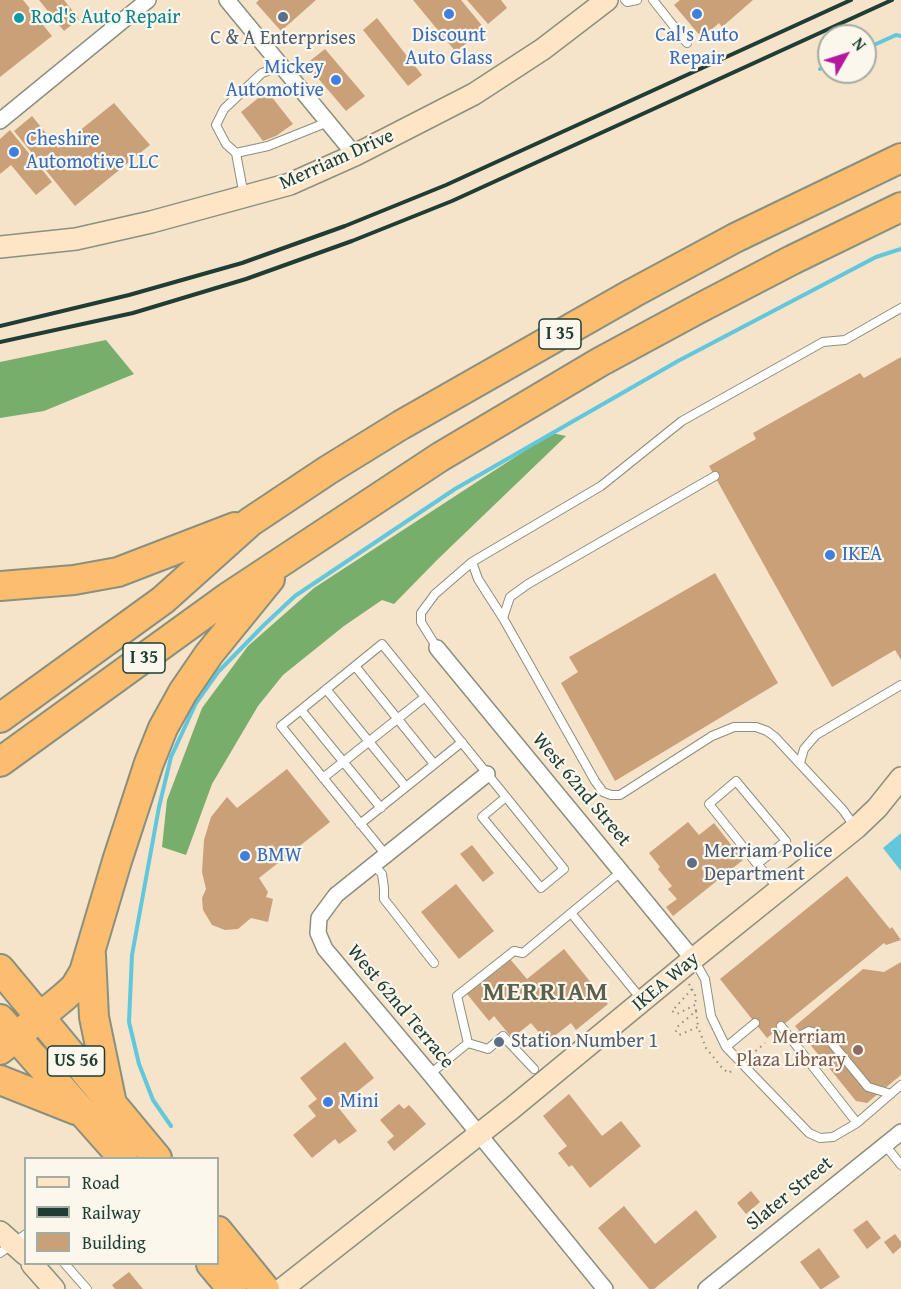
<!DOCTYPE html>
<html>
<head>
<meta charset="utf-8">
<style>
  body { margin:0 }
  #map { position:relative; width:901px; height:1289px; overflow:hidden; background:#f5e3ca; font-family:"Gentium Book Plus",serif }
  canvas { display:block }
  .legend { position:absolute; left:24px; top:1157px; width:195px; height:108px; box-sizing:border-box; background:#fbf7ec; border:2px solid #a3ada2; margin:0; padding:8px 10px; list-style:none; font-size:18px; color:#1f3d34 }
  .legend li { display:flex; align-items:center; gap:12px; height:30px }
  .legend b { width:30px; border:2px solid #a3ada2 }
  .north { position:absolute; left:817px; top:24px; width:60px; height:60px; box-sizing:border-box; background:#fbf7ec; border:2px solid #a3ada2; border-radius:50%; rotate:51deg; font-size:16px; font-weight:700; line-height:24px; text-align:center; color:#1f3d34 }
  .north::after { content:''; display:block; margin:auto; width:21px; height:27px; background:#b5179e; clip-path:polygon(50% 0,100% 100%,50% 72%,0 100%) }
</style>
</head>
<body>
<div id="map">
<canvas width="901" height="1289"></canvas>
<ul class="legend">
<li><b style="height:8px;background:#fee5c5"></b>Road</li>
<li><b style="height:8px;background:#1f3d34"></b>Railway</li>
<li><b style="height:16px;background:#caa079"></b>Building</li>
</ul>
<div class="north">N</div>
</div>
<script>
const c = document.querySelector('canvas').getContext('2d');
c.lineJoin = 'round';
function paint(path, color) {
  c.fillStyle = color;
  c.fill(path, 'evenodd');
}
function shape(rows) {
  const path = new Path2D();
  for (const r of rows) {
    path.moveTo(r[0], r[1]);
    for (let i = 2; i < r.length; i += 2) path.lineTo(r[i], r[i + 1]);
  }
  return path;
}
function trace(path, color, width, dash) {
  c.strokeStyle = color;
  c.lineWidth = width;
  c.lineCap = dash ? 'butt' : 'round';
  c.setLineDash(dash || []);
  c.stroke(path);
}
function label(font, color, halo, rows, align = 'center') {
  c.font = font + ' "Gentium Book Plus",serif';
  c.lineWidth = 4.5;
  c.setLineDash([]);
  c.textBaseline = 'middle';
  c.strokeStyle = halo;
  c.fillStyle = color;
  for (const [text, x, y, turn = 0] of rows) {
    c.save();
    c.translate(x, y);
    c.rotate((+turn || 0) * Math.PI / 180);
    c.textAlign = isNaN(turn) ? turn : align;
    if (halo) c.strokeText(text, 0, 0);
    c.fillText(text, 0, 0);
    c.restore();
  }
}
paint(shape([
  [106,340,134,374,44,411,0,418,0,362],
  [552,433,566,436,437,560,394,604,382,600,344,626,283,675,258,706,212,784,186,855,162,847,167,800,202,708,248,646,314,588]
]), '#78ae6b');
paint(shape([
  [901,833,901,871,883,848]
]), '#60c7dc');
trace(shape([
  [865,49,896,35,901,36],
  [820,69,829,65],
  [171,1126,153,1100,139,1064,129,1022,132,955,159,807,171,757,196,703,218,672,264,625,295,596,455,489,678,361,876,257,901,249]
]), '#60c7dc', 4);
paint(shape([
  [0,0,23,0,52,36,0,77],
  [39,0,64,0,79,19,64,31],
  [259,0,316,0,281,31,256,3],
  [413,0,461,0,484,28,456,52],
  [467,0,501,0,507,8,488,24],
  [680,0,753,0,722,27,719,23,702,38,674,5],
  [377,18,422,75,408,86,363,30],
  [325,49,365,96,346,111,306,64],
  [267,91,293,124,276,136,263,141,241,112],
  [114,103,150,145,75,206,14,131,32,116,58,148],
  [10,130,52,182,36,195,11,165,0,174,0,139],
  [901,357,901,660,895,650,832,687,709,466,756,439,753,433,860,373,864,378],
  [715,573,778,683,615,781,561,683,578,672,569,657],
  [287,769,330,822,259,878,268,892,266,897,273,899,268,922,251,918,238,929,225,930,212,925,203,910,202,898,206,889,202,872,204,840,211,817,227,797,237,808],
  [688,822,699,835,714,823,743,860,673,916,666,907,677,899,668,889,672,886,658,869,660,867,649,853],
  [472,845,494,873,483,882,460,854],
  [847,876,890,929,892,927,901,940,886,945,884,943,767,1038,720,979],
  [456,884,494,931,459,959,421,912],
  [564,949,608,1004,576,1030,571,1023,547,1042,531,1023,512,1038,494,1016,489,1021,467,994,510,959,527,979],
  [901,962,901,1075,867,1103,856,1101,795,1026,863,969,884,972],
  [345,1042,374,1078,338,1107,357,1131,339,1144,335,1139,312,1158,293,1135,316,1116,308,1106,317,1099,300,1078],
  [569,1094,602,1136,621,1121,641,1146,590,1188,572,1165,569,1167,558,1153,567,1146,543,1116],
  [399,1104,404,1109,409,1105,426,1124,394,1151,387,1142,394,1136,380,1120],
  [751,1191,760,1202,746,1214,737,1203],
  [624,1206,655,1244,696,1210,717,1237,654,1289,649,1289,598,1228],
  [867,1220,881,1238,867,1249,853,1230],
  [895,1234,901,1242,901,1247,893,1254,884,1242],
  [819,1248,840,1277,822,1289,820,1289,800,1262],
  [129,1272,143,1289,115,1289,112,1285]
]), '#caa079');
const lane = shape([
  [625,0,627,2,637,0],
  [653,0,687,43],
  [281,66,262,73,224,109,216,125,226,144,236,153,268,146,328,122],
  [236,153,244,196],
  [472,562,478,579,503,618,595,781,603,792,611,795,620,795,712,736,734,727,756,727,767,731,775,737,843,810,855,827],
  [503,618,510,597,528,584,715,476],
  [437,648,421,622,421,613,435,594,472,562,601,486,682,421,823,342,845,340,901,308],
  [355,666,434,764],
  [326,689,406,787],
  [301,710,381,808],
  [800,763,804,749,816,735,901,685],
  [323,778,425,697],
  [360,824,462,742],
  [386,855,281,726,382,644,425,697,506,797,564,869,541,888,482,817,506,797],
  [757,864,786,841,736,781,709,804,757,864,779,889],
  [374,865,382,874,384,888,384,899,434,963],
  [571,913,622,871],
  [694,960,705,979,711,1016,726,1047,809,1133,820,1138,833,1137,857,1123,901,1085],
  [781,1026,857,1123],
  [793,1040,809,1031,826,1036,868,1087,891,1094],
  [468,1043,488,1049,503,1036,534,1069],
  [726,1047,755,1023],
  [430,1074,468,1043,457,996,514,951,523,953,571,913,642,1000],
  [885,1145,901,1165],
  [0,1253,26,1234],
  [65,1264,87,1289]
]);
const street = shape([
  [227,0,355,155],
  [0,121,148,0],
  [437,648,693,959],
  [487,774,336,895,319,918,318,933,325,949,430,1074,605,1289],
  [706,1289,901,1132]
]);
const secondary = shape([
  [0,247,76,239,151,222,290,184,355,155,474,94,543,49,607,0],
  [0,1232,26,1255],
  [32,1264,54,1289],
  [282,1289,511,1109,693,959,856,828,877,808,901,778]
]);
const highway = shape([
  [0,586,74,580,118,572,235,527],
  [0,718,163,600,250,522,328,470,401,425,633,293,735,238,901,158],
  [0,762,228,597,440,457,600,362,698,309,792,260,901,207],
  [91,955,94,1017,111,1099],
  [0,969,157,1158],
  [0,1019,123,1158],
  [0,1050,64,997,75,987,84,972,117,861,149,763,163,728,183,692,209,654,270,579],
  [0,1080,76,1110],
  [218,1231,265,1289],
  [211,1264,232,1289]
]);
trace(lane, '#8a907f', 10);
trace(street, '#8a907f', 18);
trace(secondary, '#8a907f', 24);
trace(highway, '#8a907f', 32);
trace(shape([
  [689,984,692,989,672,1011,677,1014,695,1005,696,1011,677,1027,676,1031,679,1035,698,1027,706,1048,723,1069,729,1073,734,1069],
  [692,989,696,997,695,1005],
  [696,1011,698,1026],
  [751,1055,765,1043]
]), '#8a907f', 2, [1.5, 4.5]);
trace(lane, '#fff', 8);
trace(street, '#fff', 15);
trace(secondary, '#fee5c5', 21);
trace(highway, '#fcbd6f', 28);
trace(shape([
  [0,326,129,295,242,263,345,226,446,185,851,0],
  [0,342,133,313,246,279,352,241,452,201,892,0]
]), '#1f3d34', 4);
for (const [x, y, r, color] of [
  [449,14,6,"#3f7fe0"],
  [697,14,6,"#3f7fe0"],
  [283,17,6,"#5c6f8a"],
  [19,18,6,"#0f9aa8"],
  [336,80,6,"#3f7fe0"],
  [14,152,6,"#3f7fe0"],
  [830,555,6,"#3f7fe0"],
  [245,856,6,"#3f7fe0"],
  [692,863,6,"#5c6f8a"],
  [499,1042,6,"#5c6f8a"],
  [858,1050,6,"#8d6e63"],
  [328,1102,6,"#3f7fe0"]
]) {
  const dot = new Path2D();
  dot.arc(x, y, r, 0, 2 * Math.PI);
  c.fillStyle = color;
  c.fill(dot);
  trace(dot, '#fbf7ec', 2);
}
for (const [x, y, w] of [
  [560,334,42],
  [144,658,42],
  [76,1061,57]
]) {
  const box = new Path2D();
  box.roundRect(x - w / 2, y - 15, w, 30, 4.5);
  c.fillStyle = '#fbf7ec';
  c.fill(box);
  trace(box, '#1f3d34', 1.5);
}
label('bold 18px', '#1f3d34', null, [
  ["I 35",560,334],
  ["I 35",144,658],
  ["US 56",76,1061]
]);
label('20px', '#0d838f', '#fbf7ec', [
  ["Rod's Auto Repair",31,18]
], 'left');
label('20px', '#366cbe', '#fbf7ec', [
  ["Discount",449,36,"center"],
  ["Auto Glass",449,59,"center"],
  ["Cal's Auto",697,36,"center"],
  ["Repair",697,59,"center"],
  ["Mickey",324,68,"right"],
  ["Automotive",324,91,"right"],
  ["Cheshire",26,140],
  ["Automotive LLC",26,163],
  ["IKEA",842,555],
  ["BMW",257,856],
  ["Mini",340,1102]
], 'left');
label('20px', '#4e5e75', '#fbf7ec', [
  ["C & A Enterprises",283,39,"center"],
  ["Merriam Police",704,852],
  ["Department",704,875],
  ["Station Number 1",511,1042]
], 'left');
label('20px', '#1f3d34', '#fbf7ec', [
  ["Merriam Drive",337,160,-24],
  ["West 62nd Street",581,790,50],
  ["IKEA Way",666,982,-40],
  ["West 62nd Terrace",400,1007,50],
  ["Slater Street",790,1194,-39]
]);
label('20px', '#785e54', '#fbf7ec', [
  ["Merriam",846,1038],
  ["Plaza Library",846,1061]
], 'right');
c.letterSpacing = '1.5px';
label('bold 26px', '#5b604c', '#fbf7ec', [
  ["MERRIAM",546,993]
]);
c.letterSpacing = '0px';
</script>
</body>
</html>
